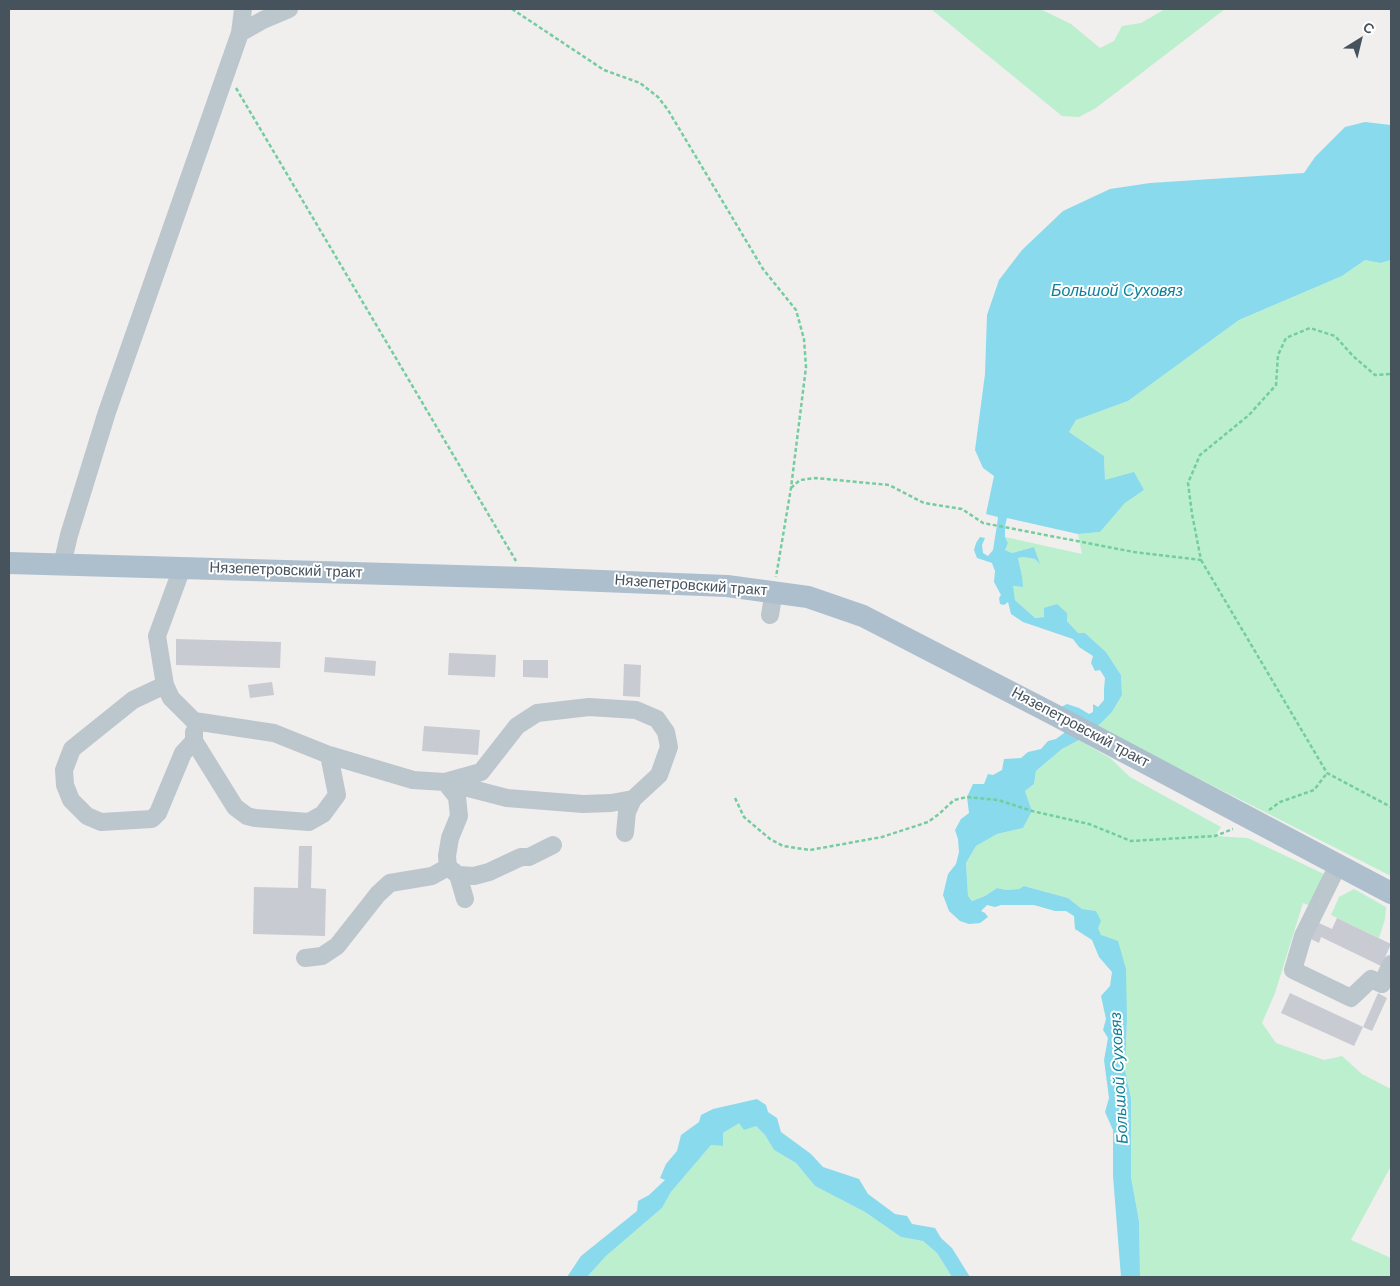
<!DOCTYPE html>
<html>
<head>
<meta charset="utf-8">
<style>
  body { margin:0 }
  #map { position:relative; width:1400px; height:1286px; overflow:hidden; background:#f1eeee; font-family:"DM Sans",sans-serif }
  canvas { display:block }
  .frame { position:absolute; inset:0; border:10px solid #46525c; pointer-events:none }
  .north { position:absolute; left:1335px; top:15px; width:50px; height:50px; -webkit-text-stroke:4px #fff; paint-order:stroke; rotate:36deg; font-size:14px; font-weight:700; line-height:20px; text-align:center; color:#46525c }
  .north::after { content:''; display:block; margin:auto; width:18px; height:22px; background:#46525c; clip-path:polygon(50% 0,100% 100%,50% 72%,0 100%) }
</style>
</head>
<body>
<div id="map">
<canvas width="1400" height="1286"></canvas>
<div class="frame"></div>
<div class="north">С</div>
</div>
<script>
const c = document.querySelector('canvas').getContext('2d');
c.lineJoin = 'round';
function paint(path, color) {
  c.fillStyle = color;
  c.fill(path, 'evenodd');
}
function shape(rows) {
  const path = new Path2D();
  for (const r of rows) {
    path.moveTo(r[0], r[1]);
    for (let i = 2; i < r.length; i += 2) path.lineTo(r[i], r[i + 1]);
  }
  return path;
}
function trace(path, color, width, dash) {
  c.strokeStyle = color;
  c.lineWidth = width;
  c.lineCap = dash ? 'butt' : 'round';
  c.setLineDash(dash || []);
  c.stroke(path);
}
function label(font, color, halo, rows, align = 'center') {
  c.font = font + ' "DM Sans",sans-serif';
  c.lineWidth = 4;
  c.setLineDash([]);
  c.textBaseline = 'middle';
  c.strokeStyle = halo;
  c.fillStyle = color;
  for (const [text, x, y, turn = 0] of rows) {
    c.save();
    c.translate(x, y);
    c.rotate((+turn || 0) * Math.PI / 180);
    c.textAlign = isNaN(turn) ? turn : align;
    if (halo) c.strokeText(text, 0, 0);
    c.fillText(text, 0, 0);
    c.restore();
  }
}
paint(shape([
  [931,9,1040,9,1071,24,1100,48,1114,41,1122,26,1141,23,1165,9,1225,9,1096,108,1079,117,1062,116],
  [1365,260,1380,263,1391,260,1391,876,1097,727,1112,712,1122,695,1121,675,1106,652,1085,633,1078,633,1067,621,1067,613,1035,618,1015,600,1012,586,1022,587,1022,576,1018,558,1023,557,1035,559,1039,563,1034,547,1012,553,1005,550,1008,543,1005,537,1082,554,1078,534,1100,532,1125,503,1144,490,1105,480,1104,456,1069,432,1076,420,1128,401,1239,320,1342,276],
  [1079,740,1110,758,1130,777,1221,827,1215,836,1248,838,1324,874,1311,906,1303,903,1275,993,1262,1023,1276,1043,1324,1060,1342,1056,1362,1074,1391,1089,1391,1166,1351,1240,1391,1258,1391,1277,1140,1277,1139,1221,1131,1177,1131,1098,1125,1070,1127,1020,1098,928,1096,911,1082,909,1068,898,1024,886,1019,889,1006,890,997,888,985,896,972,901,968,896,966,863,976,846,997,834,1023,828,1032,811,1025,791,1034,784,1036,771,1062,749],
  [1354,889,1386,907,1385,919,1379,938,1331,915,1339,897],
  [739,1122,756,1126,765,1135,774,1150,796,1163,815,1186,865,1212,901,1237,923,1241,937,1253,952,1277,587,1277,606,1256,662,1208,671,1192,711,1145,723,1146,723,1133]
]), '#bcefce');
paint(shape([
  [1365,122,1391,125,1391,260,1380,263,1365,260,1342,276,1239,320,1128,401,1076,420,1069,432,1104,456,1105,480,1134,472,1144,490,1125,503,1100,532,1078,534,1007,518,1005,526,1005,537,1008,543,1005,550,1012,553,1034,547,1040,564,1035,559,1023,557,1018,558,1022,576,1023,587,1013,586,1015,600,1035,618,1044,617,1044,608,1057,604,1067,613,1067,621,1078,633,1085,633,1106,652,1121,675,1122,695,1112,712,1097,727,1079,740,1062,749,1036,771,1034,784,1025,791,1032,811,1023,828,997,834,976,846,966,863,968,896,972,901,985,896,997,888,1006,890,1019,889,1024,886,1068,898,1082,909,1096,911,1101,921,1098,928,1101,935,1118,941,1126,969,1127,1020,1125,1070,1131,1098,1131,1177,1139,1221,1140,1275,1140,1277,1121,1277,1113,1176,1113,1130,1105,1112,1109,1098,1104,1060,1108,1038,1103,1030,1106,1019,1101,996,1110,986,1112,972,1099,957,1092,940,1075,929,1074,916,1066,911,1055,911,1034,905,1001,905,995,907,987,905,981,911,985,913,988,917,980,923,969,924,960,921,949,911,943,895,948,874,956,864,959,852,958,839,955,830,961,819,969,813,967,797,973,784,984,784,988,774,993,775,1002,770,1004,759,1021,758,1028,752,1041,749,1048,741,1056,739,1064,733,1069,716,1059,708,1067,704,1079,708,1089,714,1093,712,1093,704,1098,707,1104,700,1104,689,1105,678,1100,670,1095,671,1091,663,1093,656,1079,647,1073,639,1023,622,1011,614,1008,602,1004,605,1000,604,999,598,1001,595,994,582,995,571,992,563,977,558,974,550,976,543,980,537,985,538,982,545,983,553,988,556,993,550,997,525,998,517,986,514,994,476,983,468,975,450,985,374,987,315,999,280,1022,250,1063,211,1110,189,1150,183,1304,173,1315,157,1345,127],
  [757,1099,766,1105,768,1112,777,1118,781,1132,811,1154,823,1167,859,1179,868,1194,895,1214,907,1216,912,1224,935,1228,941,1238,952,1248,970,1277,952,1277,937,1253,923,1241,901,1237,865,1212,815,1186,796,1163,774,1150,765,1135,756,1126,744,1130,739,1123,723,1133,723,1146,711,1145,671,1192,662,1208,606,1256,587,1277,567,1277,581,1256,637,1211,638,1201,649,1195,665,1180,660,1178,666,1164,677,1151,681,1135,699,1122,701,1115,713,1109]
]), '#89daec');
paint(shape([
  [176,639,281,642,280,668,176,665],
  [449,653,496,655,495,677,448,675],
  [325,657,376,661,375,676,324,672],
  [523,660,548,660,548,678,523,677],
  [624,664,641,665,640,697,623,696],
  [272,682,274,695,250,698,248,685],
  [424,726,480,730,478,755,422,751],
  [299,846,312,846,311,888,326,889,325,936,253,934,254,887,298,888],
  [1337,918,1391,944,1381,966,1321,937,1319,943,1311,939,1319,923,1332,929],
  [1290,993,1363,1027,1354,1046,1281,1013],
  [1378,993,1387,998,1372,1031,1363,1027]
]), '#c8cbd1');
trace(shape([
  [512,9,604,70,640,83,658,97,668,110,763,269,796,310,804,339,806,367,791,488,776,577],
  [236,88,516,561],
  [791,488,800,480,816,478,889,485,924,503,962,509,983,523,1134,552,1201,560,1192,514,1188,483,1200,455,1249,415,1276,385,1278,355,1286,338,1310,328,1335,336,1353,356,1375,375,1391,374],
  [1201,560,1327,773,1391,807],
  [735,798,744,817,770,839,783,846,810,850,882,837,928,822,939,814,954,800,967,797,998,800,1032,811,1089,824,1131,841,1215,836,1233,829],
  [1269,810,1280,802,1314,790,1327,773]
]), '#74cd9f', 2.5, [4, 2.5]);
trace(shape([
  [240,33,263,20,289,9],
  [62,565,69,535,107,412,240,33,243,9],
  [182,568,157,636,165,685,171,698,194,721,274,733,329,755,413,780,445,782,507,798,583,804,611,803,633,799],
  [770,615,774,591],
  [165,685,133,700,72,749,64,770,65,785,71,800,87,816,101,822,152,819,158,813,183,753,194,741],
  [194,732,194,741,235,807,247,816,255,818,309,822,323,814,337,795,329,755],
  [553,845,529,857,521,857,489,872,474,876,458,875,448,867,447,856,450,838,459,816,457,797,445,782,481,772,517,726,537,713,589,707,636,710,657,719,666,732,669,747,659,775,633,799,627,812,625,833],
  [1338,865,1303,936,1293,970,1351,998,1371,979,1382,984,1391,964],
  [458,875,465,899],
  [305,958,322,956,337,946,378,894,390,883,432,876,448,867]
]), '#bcc6cd', 18);
trace(shape([
  [9,563,526,578,727,586,808,597,863,616,1051,713,1391,893]
]), '#adbecd', 22);
label('15px', '#46525c', '#fff', [
  ["Нязепетровский тракт",286,571,2],
  ["Нязепетровский тракт",691,586,4],
  ["Нязепетровский тракт",1080,728,28]
]);
label('italic 16px', '#0c819b', '#fff', [
  ["Большой Суховяз",1117,292],
  ["Большой Суховяз",1120,1078,-93]
]);
</script>
</body>
</html>
